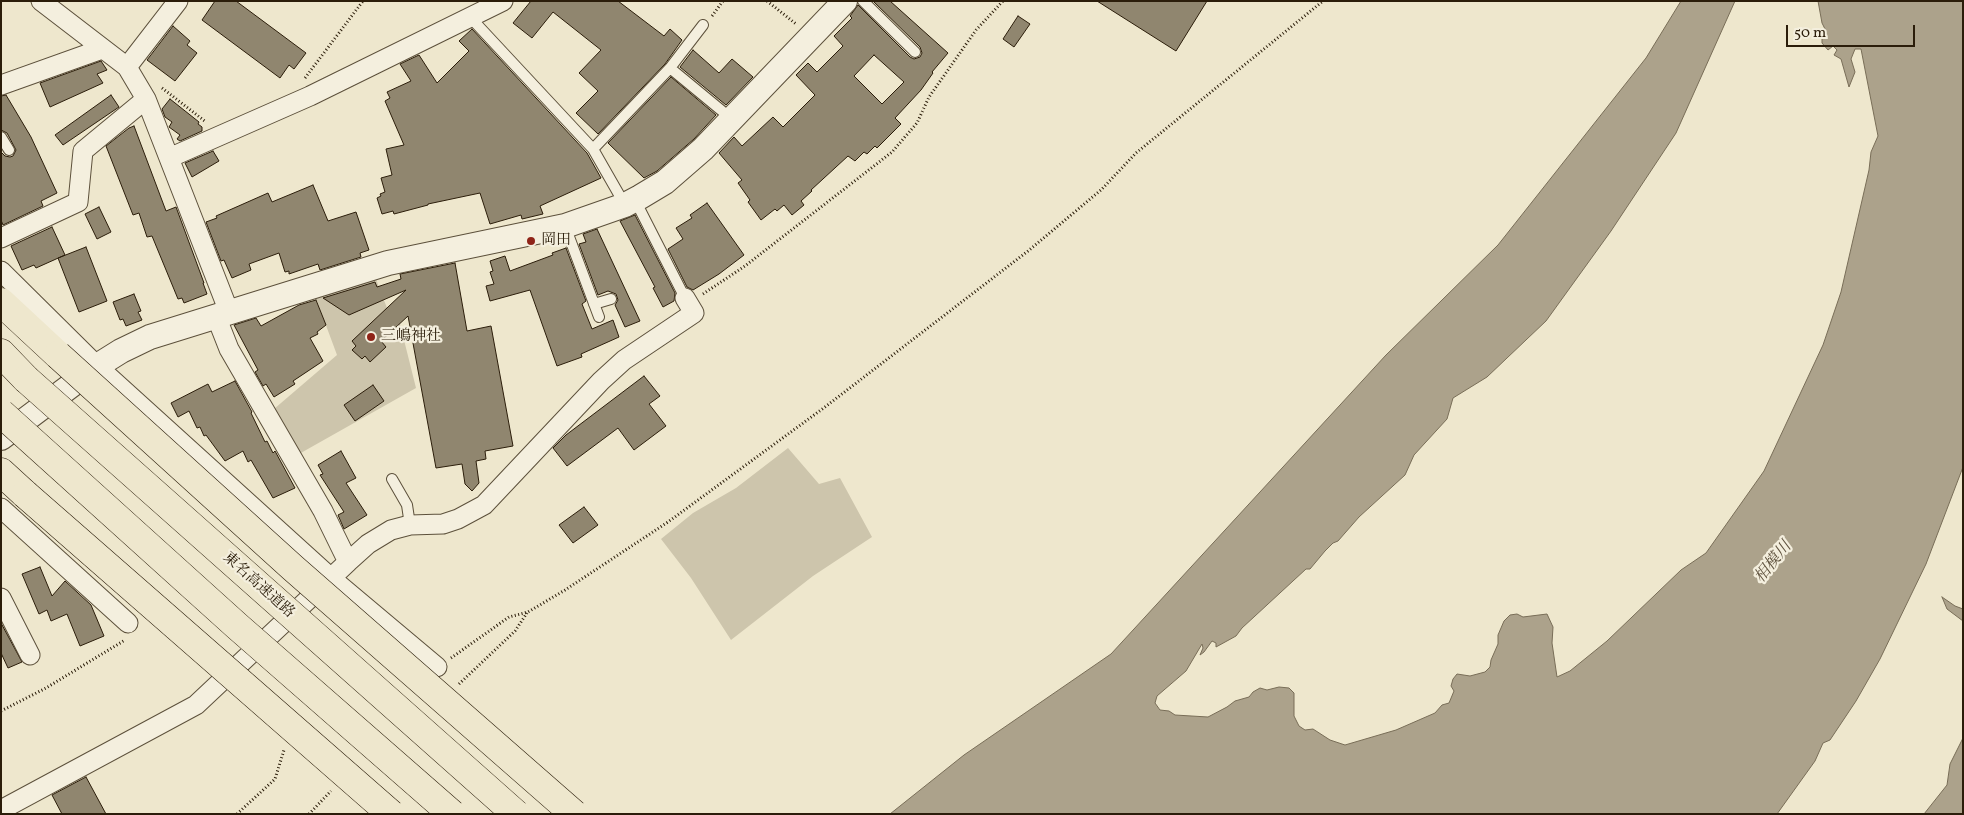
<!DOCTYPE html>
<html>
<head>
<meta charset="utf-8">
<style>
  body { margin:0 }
  #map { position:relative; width:1964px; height:815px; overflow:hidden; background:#eee7cd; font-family:Vollkorn,serif }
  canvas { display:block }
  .frame { position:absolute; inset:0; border:2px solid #2b1d0a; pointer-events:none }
  .scale { position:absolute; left:1786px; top:25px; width:129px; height:22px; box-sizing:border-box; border:2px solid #2b1d0a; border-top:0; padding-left:6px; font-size:15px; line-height:18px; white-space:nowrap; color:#2b1d0a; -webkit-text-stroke:4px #f4efde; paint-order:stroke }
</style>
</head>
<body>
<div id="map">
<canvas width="1964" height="815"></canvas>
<div class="frame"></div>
<div class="scale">50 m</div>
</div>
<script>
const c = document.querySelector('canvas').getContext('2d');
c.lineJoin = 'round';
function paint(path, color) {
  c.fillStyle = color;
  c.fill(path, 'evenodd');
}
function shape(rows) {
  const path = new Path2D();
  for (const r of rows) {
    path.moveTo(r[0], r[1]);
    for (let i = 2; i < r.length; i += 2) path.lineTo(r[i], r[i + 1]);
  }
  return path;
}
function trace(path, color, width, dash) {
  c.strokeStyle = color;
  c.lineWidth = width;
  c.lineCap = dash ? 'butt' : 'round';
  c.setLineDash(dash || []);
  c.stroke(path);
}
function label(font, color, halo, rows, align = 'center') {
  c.font = font + ' Vollkorn,"Noto Serif JP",serif';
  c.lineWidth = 4.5;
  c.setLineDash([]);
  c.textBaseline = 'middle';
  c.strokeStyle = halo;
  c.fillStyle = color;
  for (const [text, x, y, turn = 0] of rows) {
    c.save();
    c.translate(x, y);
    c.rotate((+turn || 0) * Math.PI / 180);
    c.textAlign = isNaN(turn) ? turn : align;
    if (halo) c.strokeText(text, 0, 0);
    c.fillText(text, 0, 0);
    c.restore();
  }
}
paint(shape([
  [374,274,387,308,397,312,416,388,299,454,274,409,337,355,314,293],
  [788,448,819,484,840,478,872,537,813,576,731,640,691,578,661,539,693,513,736,488]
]), '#cdc5ac');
const water = shape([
  [1681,1,1735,1,1676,133,1611,231,1546,321,1487,377,1453,398,1447,419,1414,455,1405,475,1359,517,1338,541,1333,543,1325,551,1310,569,1306,569,1242,628,1236,636,1216,647,1216,643,1212,641,1204,652,1200,655,1203,648,1202,644,1186,671,1157,696,1155,703,1160,710,1169,711,1175,715,1208,717,1227,707,1235,701,1249,697,1253,692,1260,688,1267,690,1279,687,1289,688,1294,693,1294,716,1299,726,1305,730,1313,729,1330,740,1345,745,1396,730,1435,713,1442,705,1449,703,1454,691,1451,686,1453,679,1457,674,1470,676,1485,672,1490,667,1491,660,1498,644,1498,635,1504,621,1510,615,1517,614,1523,617,1547,614,1553,627,1552,643,1557,677,1570,671,1607,641,1681,570,1706,553,1764,471,1823,345,1841,292,1869,170,1871,152,1878,136,1861,49,1855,49,1851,59,1855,72,1849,87,1841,59,1834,55,1837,50,1833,46,1828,50,1822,43,1822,35,1825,29,1822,23,1818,1,1963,1,1963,467,1926,564,1880,659,1856,701,1830,740,1823,743,1815,761,1777,814,890,814,964,755,1111,654,1386,355,1498,245,1646,58,1681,1],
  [1942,597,1955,606,1963,609,1963,621,1947,609,1942,597],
  [1963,738,1963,814,1924,814,1947,785,1950,764,1963,738]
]);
paint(water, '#aca28b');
trace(water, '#786d57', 1);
const building = shape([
  [215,1,236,1,306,53,294,69,289,65,280,78,202,20,215,1],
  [531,1,618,1,664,36,670,29,682,40,665,64,598,134,576,113,598,91,579,73,601,50,553,12,532,38,513,23,531,1],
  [873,1,890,1,948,53,932,72,933,73,921,90,895,118,901,124,877,148,875,146,867,154,864,152,855,161,848,156,811,190,812,191,801,201,804,205,792,215,784,205,777,211,775,209,761,220,748,202,750,200,738,183,742,180,719,153,734,137,742,146,773,117,783,127,815,95,796,75,808,63,817,72,843,46,834,36,852,18,850,16,858,5,910,57,914,59,920,57,922,53,920,47,873,1],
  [874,55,904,82,882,104,854,76,874,55],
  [1097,1,1207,1,1176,51,1097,1],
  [1018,16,1030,24,1014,47,1003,39,1018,16],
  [173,26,190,41,187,45,197,53,175,81,147,60,173,26],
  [472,29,587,153,601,178,540,206,543,214,522,219,521,215,490,224,480,193,428,204,428,205,394,214,393,211,382,214,377,198,381,196,380,194,385,192,381,178,392,175,386,149,404,145,385,101,390,98,387,92,411,81,400,64,419,55,437,83,469,51,459,41,472,29],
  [693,50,719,73,732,59,753,77,726,105,680,67,693,50],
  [101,61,107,70,97,74,103,83,50,107,40,83,101,61],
  [671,77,716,115,694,139,657,171,644,178,608,143,671,77],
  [6,95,31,137,57,193,41,201,43,206,3,225,1,220,1,152,5,156,10,157,13,156,16,150,7,133,1,130,1,96,6,95],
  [111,95,119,107,63,145,55,135,111,95],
  [170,99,199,122,198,124,202,127,202,131,180,141,177,139,180,135,169,127,172,122,165,117,162,109,170,99],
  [134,126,166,211,176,207,204,283,203,283,207,294,184,303,182,298,178,299,152,236,147,237,139,213,133,215,106,146,129,128,134,126],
  [213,151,219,161,192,177,185,163,213,151],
  [313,185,328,221,356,212,369,250,360,253,361,257,320,270,318,264,289,274,289,271,285,272,279,253,249,264,251,270,232,278,224,260,221,261,206,222,217,218,216,216,268,193,272,202,313,185],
  [707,203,744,255,719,274,693,290,687,287,668,249,683,239,676,228,692,218,690,215,707,203],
  [99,207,111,232,97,239,85,214,99,207],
  [635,215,675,293,674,301,663,307,653,288,655,287,620,221,635,215],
  [52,227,65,255,36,268,34,265,22,270,11,246,52,227],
  [597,229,640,321,625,327,615,305,618,300,616,294,608,291,598,295,579,244,586,242,583,234,597,229],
  [86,247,107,301,79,312,58,258,86,247],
  [566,248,586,301,582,304,592,329,613,320,619,337,581,354,582,357,557,366,530,290,490,301,486,286,494,284,490,272,493,271,490,261,505,256,510,271,553,255,552,253,566,248],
  [455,263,467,331,491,326,513,446,485,451,486,459,476,461,479,483,472,491,465,484,462,464,436,468,408,316,381,341,386,347,370,362,365,356,362,359,352,350,356,346,352,341,406,290,349,315,323,298,375,282,377,287,401,279,400,274,455,263],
  [134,294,141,311,138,312,142,320,126,326,123,319,120,320,113,302,134,294],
  [316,300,326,325,317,332,318,334,310,338,323,361,293,381,295,384,274,397,266,384,263,386,255,372,258,370,234,325,256,318,261,326,299,305,316,300],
  [644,376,660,396,649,404,666,426,634,450,618,428,567,466,553,448,566,435,644,376],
  [235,381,252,412,251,413,265,442,267,441,273,453,275,451,295,488,273,498,251,460,248,462,243,451,225,461,206,435,204,436,200,427,197,428,189,411,178,417,171,403,208,384,212,392,235,381],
  [373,385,384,401,355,421,344,405,373,385],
  [341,451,356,478,346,483,367,515,344,529,338,515,344,512,320,475,323,474,318,465,341,451],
  [584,507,598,525,573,543,559,525,584,507],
  [40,567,52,596,65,581,91,605,104,636,80,646,67,614,51,621,47,610,39,614,22,574,40,567],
  [1,623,22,662,8,668,1,653,1,623],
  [86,777,106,814,62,814,52,795,86,777]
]);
paint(building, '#90866f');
trace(building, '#2b1d0a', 1);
const service = shape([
  [863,1,915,52],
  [470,17,593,149,625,205],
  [670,68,733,120],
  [1,137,9,150],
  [593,149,670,68,703,25],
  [635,200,685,298],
  [565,226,599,317],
  [594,304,611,299],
  [392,479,407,505,410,525]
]);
const minor = shape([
  [41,1,127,67,146,99,229,312],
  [127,67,178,1],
  [1,85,102,49],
  [169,158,310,96,503,1],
  [1,238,78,202,83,151,146,99],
  [1,271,97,366,331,578,437,667],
  [1,508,128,623],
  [348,562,368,544,391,530,410,525,443,524,458,519,484,505,601,381,624,360,694,313,685,298],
  [1,598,30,655],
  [1,810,196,705,348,562,323,511,229,349,216,316]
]);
const tertiary = shape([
  [1,438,97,366,121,351,150,337,388,263,565,226,625,205,640,197,665,182,703,149,845,1]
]);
const motorway = shape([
  [1,302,58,355],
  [1,353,26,379],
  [1,472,25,494]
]);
trace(service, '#5c503b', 12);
trace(minor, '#5c503b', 21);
trace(tertiary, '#5c503b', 26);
trace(motorway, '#2b1d0a', 29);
trace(shape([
  [767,1,796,24],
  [712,16,723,1],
  [305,78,363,1],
  [162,88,206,122],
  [703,294,745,266,892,152,917,123,929,97,976,30,1003,1],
  [451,658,509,617,528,612,565,590,668,522,825,407,1028,251,1101,190,1136,153,1323,1],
  [459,684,515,631,527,613],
  [1,711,46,688,125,640],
  [237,814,275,779,284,750],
  [309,814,331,791]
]), '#2b1d0a', 3, [1, 2.5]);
trace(service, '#f4efde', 10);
trace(minor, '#f4efde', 19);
trace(tertiary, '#f4efde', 24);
trace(motorway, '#eee7cd', 28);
const motorwayBridge = shape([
  [58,355,293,568,574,814],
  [26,379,516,814],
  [1,413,237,626,452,814],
  [25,494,391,814]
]);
trace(motorwayBridge, '#2b1d0a', 29, []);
trace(motorwayBridge, '#eee7cd', 28);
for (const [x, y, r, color] of [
  [531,241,5,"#8f2418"],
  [371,337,5,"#8f2418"]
]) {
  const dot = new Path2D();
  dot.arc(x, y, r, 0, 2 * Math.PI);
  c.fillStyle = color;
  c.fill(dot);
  trace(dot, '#f4efde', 2);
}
label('15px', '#2b1d0a', '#f4efde', [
  ["岡田",541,241],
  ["三嶋神社",381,337]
], 'left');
label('15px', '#2b1d0a', '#f4efde', [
  ["東名高速道路",258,586,42]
]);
label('italic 16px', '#5f523e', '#f4efde', [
  ["相模川",1774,563,-51]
]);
</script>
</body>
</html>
